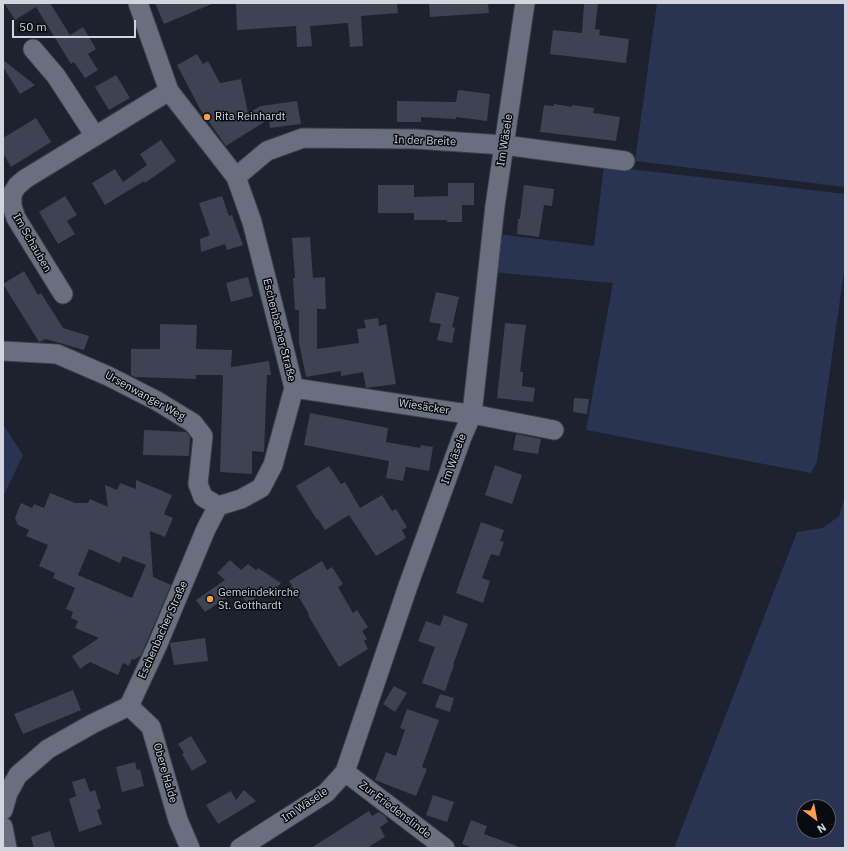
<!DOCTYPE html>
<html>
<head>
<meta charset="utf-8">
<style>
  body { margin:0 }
  #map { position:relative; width:848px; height:851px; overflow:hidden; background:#1d222f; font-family:"IBM Plex Sans",sans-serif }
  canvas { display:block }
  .frame { position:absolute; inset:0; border:4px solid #d2d5de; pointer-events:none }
  .north { position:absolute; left:796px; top:799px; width:40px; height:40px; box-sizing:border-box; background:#090b11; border:1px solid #595c63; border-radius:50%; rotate:148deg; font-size:11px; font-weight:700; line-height:16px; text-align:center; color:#d2d5de }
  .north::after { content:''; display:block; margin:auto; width:14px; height:18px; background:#fb9e50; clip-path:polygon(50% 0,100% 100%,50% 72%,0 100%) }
  .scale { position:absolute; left:12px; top:20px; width:124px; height:18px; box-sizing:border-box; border:2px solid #d2d5de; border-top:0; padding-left:5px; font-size:12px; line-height:14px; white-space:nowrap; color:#d2d5de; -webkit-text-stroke:3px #090b11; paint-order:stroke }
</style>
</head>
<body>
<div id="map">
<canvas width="848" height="851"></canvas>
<div class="frame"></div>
<div class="north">N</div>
<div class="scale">50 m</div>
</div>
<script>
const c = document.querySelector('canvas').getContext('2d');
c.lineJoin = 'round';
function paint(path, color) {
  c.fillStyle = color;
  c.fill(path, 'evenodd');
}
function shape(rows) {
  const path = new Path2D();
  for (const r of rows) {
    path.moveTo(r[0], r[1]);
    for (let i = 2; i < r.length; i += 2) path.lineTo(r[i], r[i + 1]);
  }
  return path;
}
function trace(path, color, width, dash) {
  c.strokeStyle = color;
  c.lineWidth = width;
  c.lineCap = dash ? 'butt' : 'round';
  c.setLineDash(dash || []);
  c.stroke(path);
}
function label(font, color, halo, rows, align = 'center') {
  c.font = font + ' "IBM Plex Sans",sans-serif';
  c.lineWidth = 3;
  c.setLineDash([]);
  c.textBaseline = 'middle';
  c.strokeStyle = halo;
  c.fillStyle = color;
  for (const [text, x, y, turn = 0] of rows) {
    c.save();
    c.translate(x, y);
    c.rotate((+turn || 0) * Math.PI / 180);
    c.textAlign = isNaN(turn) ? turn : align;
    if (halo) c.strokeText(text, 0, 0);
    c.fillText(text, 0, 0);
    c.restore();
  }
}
paint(shape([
  [657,3,845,3,845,187,635,161],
  [604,166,845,194,845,264,817,462,811,473,586,430,613,283,491,272,498,234,594,246],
  [3,424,23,455,3,497],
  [845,496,845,848,674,848,797,532,823,528,839,516],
  [804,807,828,807,828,831,804,831]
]), '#293453');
paint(shape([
  [4,3,50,3,70,35,83,27,96,49,88,54,98,70,85,78,74,62,71,64,36,7,15,20],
  [155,3,214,3,164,24],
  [236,3,397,3,398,13,361,16,363,46,350,47,348,23,310,26,312,46,297,47,296,26,237,30],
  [429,3,488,3,489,13,430,17],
  [584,3,598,3,595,29,600,30,599,35,629,39,626,63,550,54,553,30,582,33],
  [197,54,203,64,208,61,220,83,241,79,248,113,261,106,297,101,301,124,270,128,269,119,226,146,200,109,177,65],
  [3,60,35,85,20,94,3,67],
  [116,75,130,98,109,110,95,87],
  [458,90,490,94,487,121,456,117,456,119,421,117,421,122,397,122,397,101,456,102],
  [554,104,572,107,572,105,594,108,593,113,620,117,616,141,540,132,544,105,554,106],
  [36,118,51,142,11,167,3,153,3,138],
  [161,140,176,161,145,183,144,181,105,205,92,183,115,169,123,182,147,165,140,154],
  [448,183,474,183,474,205,462,205,462,222,447,222,447,220,414,220,414,213,378,213,378,185,414,185,414,197,448,196],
  [524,185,554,189,552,206,544,205,539,237,517,234,518,219,520,219],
  [65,196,77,215,67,221,75,234,58,244,39,212],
  [222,196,229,216,232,215,243,245,227,250,225,244,201,252,200,239,210,235,199,203],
  [310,237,313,278,325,277,326,309,317,309,317,349,359,343,357,329,366,328,364,320,378,318,379,326,386,324,396,384,366,388,363,372,341,376,341,371,306,377,299,342,299,310,295,310,293,278,295,278,292,238],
  [24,271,38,295,41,293,63,328,89,336,84,350,46,339,39,342,3,284],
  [248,277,253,296,231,302,226,283],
  [436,292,459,297,452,327,455,328,452,343,437,340,441,324,429,322],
  [505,323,526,325,520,372,523,372,522,386,535,388,533,402,497,398],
  [160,324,197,325,196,349,232,350,231,367,269,361,271,375,267,375,264,452,252,451,252,474,220,472,223,375,196,375,196,379,135,377,131,375,131,349,160,349],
  [574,398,589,399,587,414,573,412],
  [310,413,388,428,386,442,420,448,421,445,433,447,429,471,406,467,403,481,386,478,389,461,304,445],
  [144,430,186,432,190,437,189,456,143,455],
  [516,434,541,439,538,454,513,450],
  [495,465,522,475,512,504,485,495],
  [329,466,341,484,345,482,360,508,382,495,392,511,396,509,407,527,402,530,406,538,376,556,349,515,325,530,318,519,317,520,296,486],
  [136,480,172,495,164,514,173,518,165,537,150,531,153,577,171,585,141,655,134,660,132,659,129,666,123,663,118,675,90,662,80,669,72,656,99,638,75,628,78,621,71,618,73,612,66,609,75,588,53,578,55,573,39,566,48,545,26,536,29,530,18,525,15,518,21,503,32,508,34,504,44,508,50,493,75,503,88,503,90,499,108,507,105,485,117,490,120,483,136,489],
  [89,549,120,563,123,556,146,565,132,598,78,575],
  [481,522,504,530,500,541,504,542,499,556,491,554,482,578,490,581,483,603,456,593],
  [230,560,241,570,248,564,256,570,258,568,281,583,269,596,263,591,249,604,236,591,205,612,196,600,225,580,217,573],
  [322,561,327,570,332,567,343,584,338,587,353,613,357,610,368,627,362,631,367,639,364,641,368,649,339,667,308,615,309,614,289,581],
  [444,615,468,624,453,665,454,665,445,691,422,683,435,647,418,641,426,621,440,626],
  [205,638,208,661,174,665,170,643],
  [394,686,407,693,395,712,383,704],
  [73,690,81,710,23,734,14,714],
  [440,694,454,698,450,712,435,707],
  [407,709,439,720,422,767,427,769,416,796,375,780,386,752,396,756,405,730,400,728],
  [191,736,207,762,192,771,182,754,184,753,178,744],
  [135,762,137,770,140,769,144,786,122,792,116,767],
  [85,778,90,792,95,790,101,808,97,810,102,824,79,832,69,799,76,796,72,782],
  [244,790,256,801,218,824,206,805,231,791,236,800],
  [433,795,454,802,447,822,426,815],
  [369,811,372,816,379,812,385,816,388,822,380,827,385,837,367,848,311,848],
  [471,820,487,826,484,834,517,846,517,848,473,848,462,844],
  [50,831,55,848,34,848,31,837]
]), '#3d4352');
const street = shape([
  [33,49,56,76,95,136],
  [236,177,267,151,303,138,415,139,504,145,625,161],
  [63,294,16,218,12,206,12,194,17,186,25,179,169,91],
  [3,351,57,354,108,376,157,401,193,423,203,436,198,484,203,497,218,506],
  [294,388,454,412,472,414,554,430],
  [129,706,151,727,178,820,190,848],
  [345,772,445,848],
  [3,810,8,793,18,775,48,749,92,724,129,706,157,646,206,529,218,506,241,499,261,488,273,465,294,388,252,222,236,177,169,91,138,3],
  [3,827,7,848],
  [240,848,326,793,345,772,408,586,462,437,472,414,495,206,525,3]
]);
trace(street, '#3c404b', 21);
trace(street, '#696f7f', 19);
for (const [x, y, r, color] of [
  [207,117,4,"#fb9e50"],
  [210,599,4,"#fb9e50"]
]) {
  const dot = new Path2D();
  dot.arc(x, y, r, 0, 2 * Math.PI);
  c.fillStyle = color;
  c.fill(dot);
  trace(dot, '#090b11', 1.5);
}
label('11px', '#d2d5de', '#090b11', [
  ["Rita Reinhardt",215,117],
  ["Gemeindekirche",218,593],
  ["St. Gotthardt",218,606]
], 'left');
label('11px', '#d2d5de', '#090b11', [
  ["Im Wäsele",505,140,-81],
  ["In der Breite",425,141,2],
  ["Im Schauben",32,243,60],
  ["Eschenbacher Straße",279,330,76],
  ["Ursenwanger Weg",145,396,29],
  ["Wiesäcker",424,407,9],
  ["Im Wäsele",454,459,-70],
  ["Eschenbacher Straße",163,630,-66],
  ["Obere Halde",165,773,74],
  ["Im Wäsele",305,805,-34],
  ["Zur Friedenslinde",395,810,37]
]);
</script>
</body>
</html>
